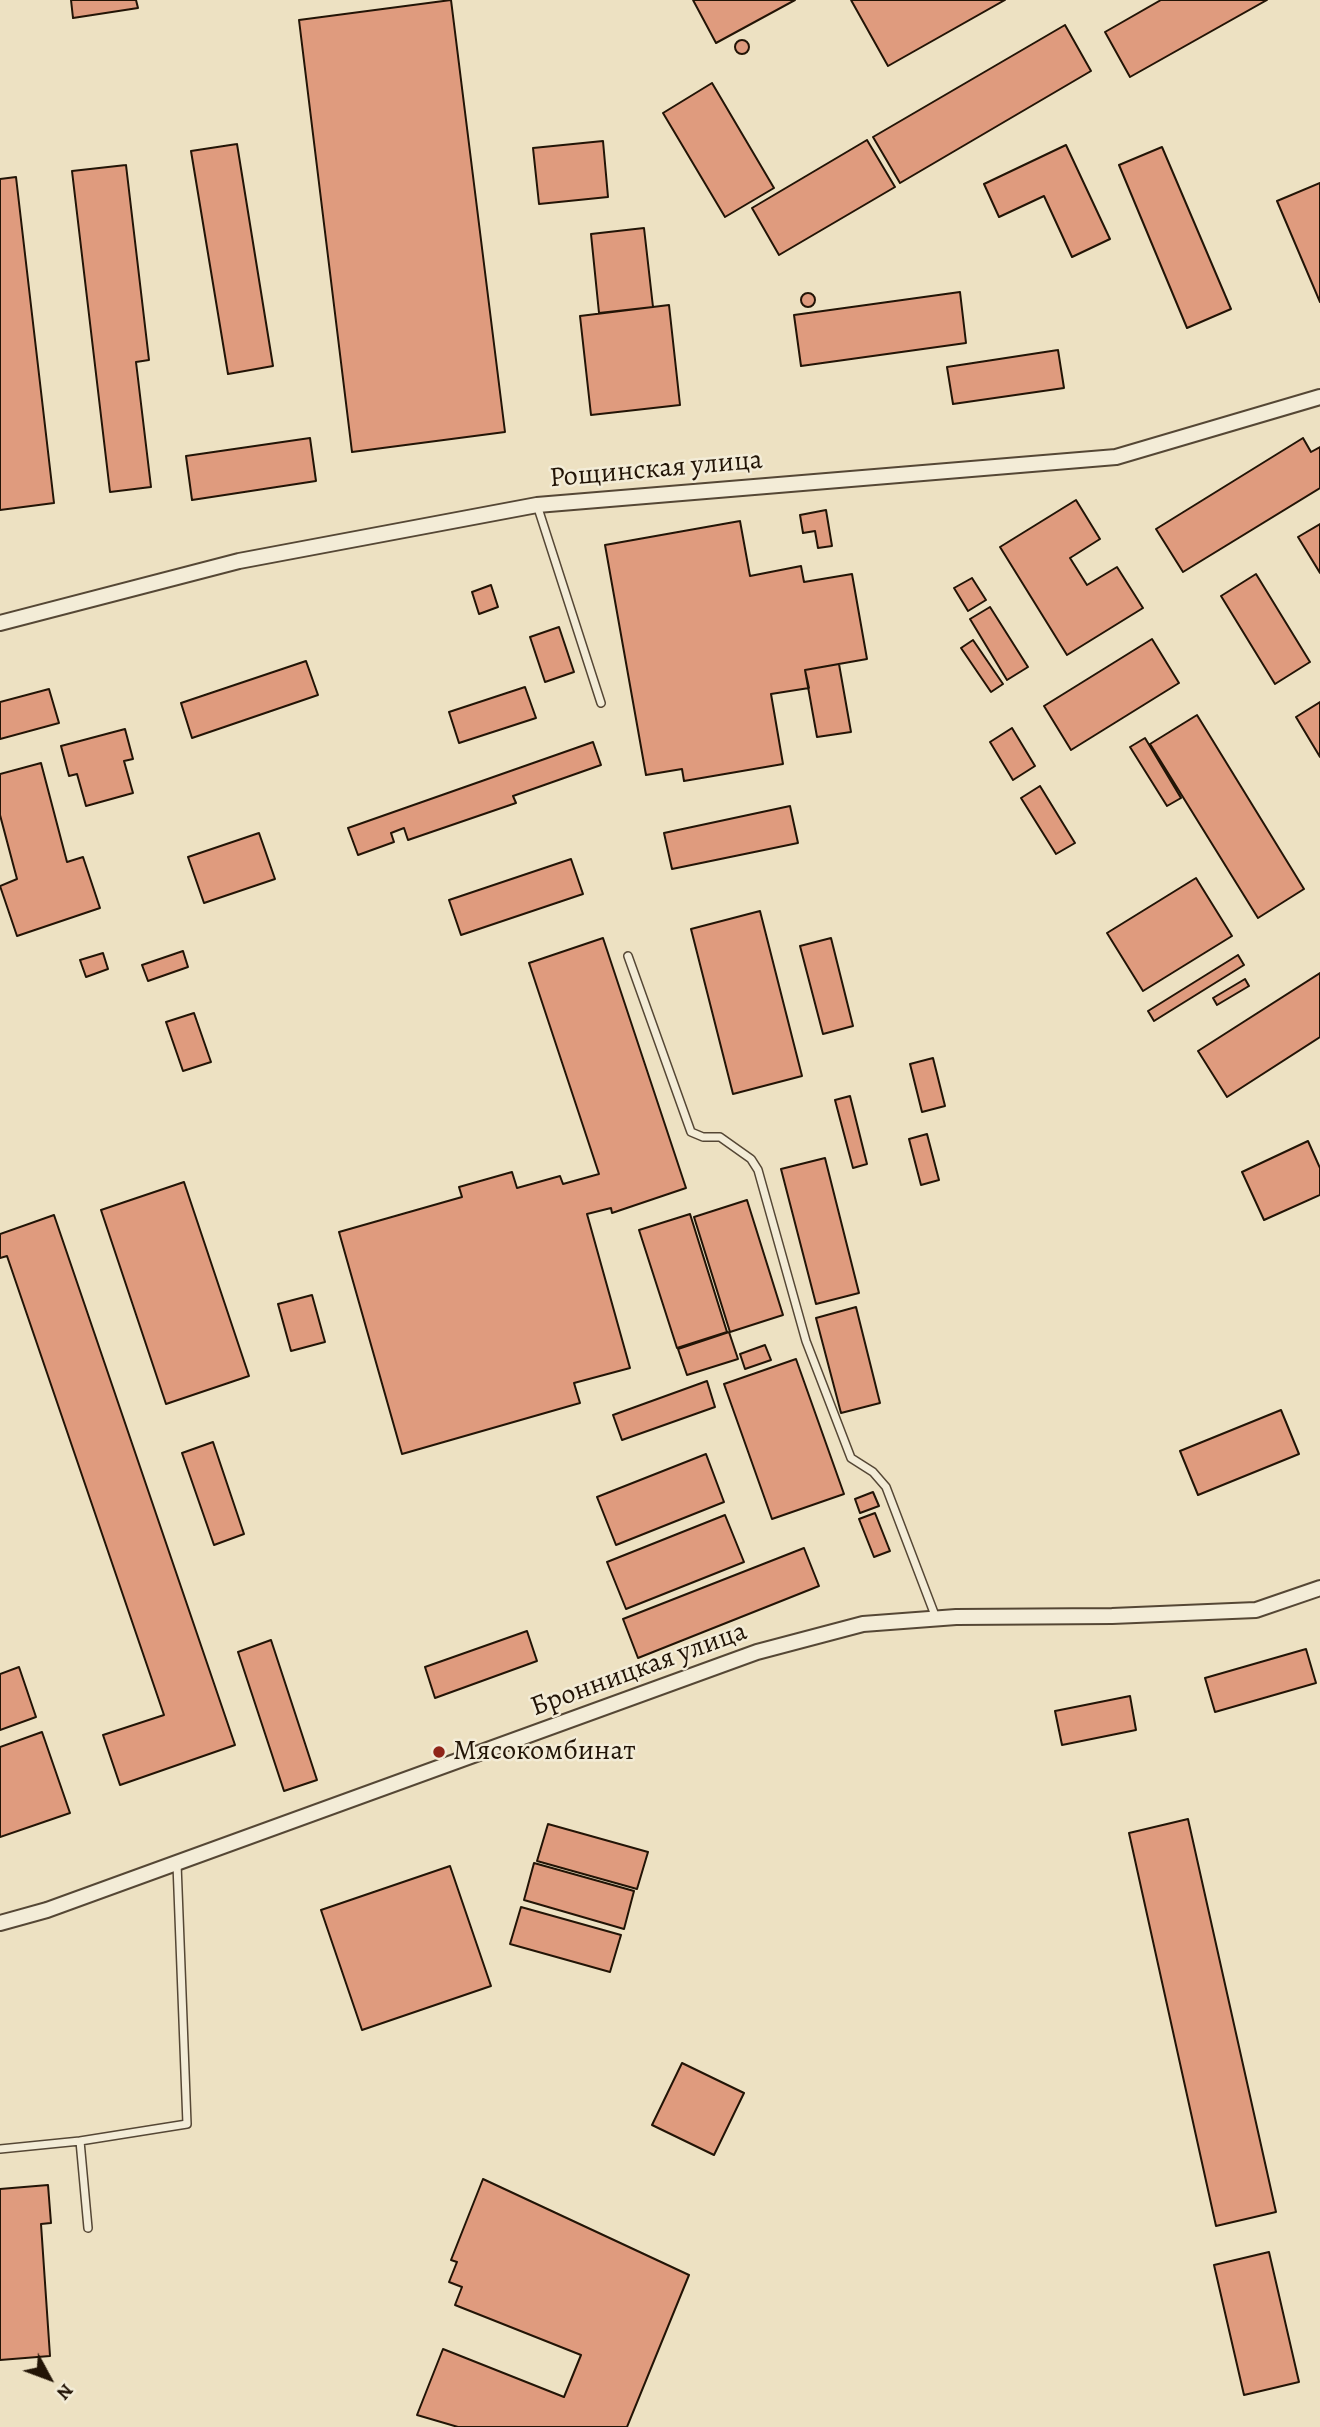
<!DOCTYPE html>
<html>
<head>
<meta charset="utf-8">
<style>
  body { margin:0 }
  #map { position:relative; width:1320px; height:2427px; overflow:hidden; background:#ede1c2; font-family:Alegreya,serif }
  canvas { display:block }
  .north { position:absolute; left:14px; top:2343px; width:70px; height:70px; -webkit-text-stroke:5px #f3ecd7; paint-order:stroke; rotate:131deg; font-size:19px; font-weight:700; line-height:28px; text-align:center; color:#221406 }
  .north::after { content:''; display:block; margin:auto; width:24px; height:32px; background:#221406; clip-path:polygon(50% 0,100% 100%,50% 72%,0 100%) }
</style>
</head>
<body>
<div id="map">
<canvas width="1320" height="2427"></canvas>
<div class="north">N</div>
</div>
<script>
const c = document.querySelector('canvas').getContext('2d');
c.lineJoin = 'round';
function paint(path, color) {
  c.fillStyle = color;
  c.fill(path, 'evenodd');
}
function shape(rows) {
  const path = new Path2D();
  for (const r of rows) {
    if (r.length === 3) {
      path.moveTo(r[0] + r[2], r[1]);
      path.arc(r[0], r[1], r[2], 0, 2 * Math.PI);
      continue;
    }
    path.moveTo(r[0], r[1]);
    for (let i = 2; i < r.length; i += 2) path.lineTo(r[i], r[i + 1]);
  }
  return path;
}
function trace(path, color, width, dash) {
  c.strokeStyle = color;
  c.lineWidth = width;
  c.lineCap = dash ? 'butt' : 'round';
  c.setLineDash(dash || []);
  c.stroke(path);
}
function label(font, color, halo, rows, align = 'center') {
  c.font = font + ' Alegreya,serif';
  c.lineWidth = 5;
  c.setLineDash([]);
  c.textBaseline = 'middle';
  c.strokeStyle = halo;
  c.fillStyle = color;
  for (const [text, x, y, turn = 0] of rows) {
    c.save();
    c.translate(x, y);
    c.rotate((+turn || 0) * Math.PI / 180);
    c.textAlign = isNaN(turn) ? turn : align;
    if (halo) c.strokeText(text, 0, 0);
    c.fillText(text, 0, 0);
    c.restore();
  }
}
const building = shape([
  [71,0,136,0,138,8,73,18,71,0],
  [451,0,505,432,352,452,299,20,451,0],
  [693,0,795,0,716,43,693,0],
  [851,0,1005,0,888,66,851,0],
  [1161,0,1267,0,1130,77,1105,32,1161,0],
  [1065,25,1091,71,900,183,873,137,1065,25],
  [742,47,7],
  [712,83,774,188,725,217,663,113,712,83],
  [867,140,895,187,779,255,752,208,867,140],
  [603,141,608,197,539,204,533,148,603,141],
  [237,144,273,366,228,374,191,151,237,144],
  [1066,145,1110,239,1072,257,1044,196,999,217,984,184,1066,145],
  [1162,147,1231,309,1187,328,1119,165,1162,147],
  [126,165,149,360,136,362,151,487,110,492,72,171,126,165],
  [16,177,54,503,0,510,0,179,16,177],
  [1320,183,1320,302,1277,201,1320,183],
  [644,228,653,307,599,313,591,234,644,228],
  [960,292,966,343,801,366,794,315,960,292],
  [808,300,7],
  [669,305,680,405,591,415,580,316,669,305],
  [1058,350,1064,388,953,404,947,367,1058,350],
  [310,438,316,481,192,500,186,456,310,438],
  [1303,438,1311,452,1320,447,1320,488,1183,572,1156,529,1303,438],
  [1076,500,1100,539,1070,558,1087,585,1117,567,1143,608,1067,655,1000,547,1076,500],
  [826,510,832,546,818,548,815,531,803,533,800,515,826,510],
  [740,521,750,576,801,566,804,582,852,574,867,659,805,670,809,688,771,694,783,764,684,781,682,769,646,775,605,545,740,521],
  [1320,524,1320,573,1298,537,1320,524],
  [1256,574,1310,662,1275,684,1221,596,1256,574],
  [972,578,986,600,968,611,954,588,972,578],
  [491,585,498,607,479,614,472,592,491,585],
  [990,607,1028,667,1007,680,970,619,990,607],
  [559,627,574,672,545,682,530,637,559,627],
  [1152,639,1179,683,1071,750,1044,706,1152,639],
  [973,640,1003,684,991,692,961,648,973,640],
  [306,661,318,695,192,738,181,703,306,661],
  [839,664,851,732,817,737,805,670,839,664],
  [525,687,536,718,459,743,449,712,525,687],
  [49,689,59,723,0,739,0,702,49,689],
  [1320,702,1320,757,1296,717,1320,702],
  [1197,715,1304,889,1258,918,1150,744,1197,715],
  [1012,728,1035,766,1013,780,990,742,1012,728],
  [125,729,133,759,124,761,133,793,86,806,77,774,69,776,61,746,125,729],
  [1145,738,1181,798,1167,806,1130,747,1145,738],
  [593,742,601,765,513,796,516,803,408,840,404,828,391,833,394,842,358,855,348,828,593,742],
  [41,763,67,862,83,857,100,908,17,936,0,886,17,879,0,815,0,774,41,763],
  [1040,786,1075,843,1056,854,1021,798,1040,786],
  [790,806,798,843,672,869,664,833,790,806],
  [259,833,275,879,204,903,188,857,259,833],
  [571,859,583,894,461,935,449,900,571,859],
  [1196,878,1232,936,1143,991,1107,933,1196,878],
  [760,911,802,1076,733,1094,691,929,760,911],
  [603,938,686,1188,612,1213,611,1208,587,1214,630,1368,574,1383,580,1403,402,1454,339,1232,462,1197,459,1187,512,1172,517,1188,560,1176,563,1184,599,1174,529,963,603,938],
  [831,938,853,1026,823,1034,800,946,831,938],
  [183,951,188,967,148,981,142,965,183,951],
  [103,953,108,969,86,977,80,960,103,953],
  [1238,955,1244,965,1154,1021,1148,1011,1238,955],
  [1320,973,1320,1037,1227,1097,1198,1051,1320,973],
  [1245,979,1249,986,1217,1005,1213,998,1245,979],
  [194,1013,211,1062,183,1071,166,1022,194,1013],
  [933,1058,945,1106,922,1112,910,1064,933,1058],
  [850,1096,867,1164,853,1168,835,1100,850,1096],
  [927,1134,939,1180,921,1185,909,1139,927,1134],
  [1308,1141,1320,1168,1320,1195,1264,1220,1242,1172,1308,1141],
  [825,1158,859,1293,816,1304,781,1169,825,1158],
  [184,1182,249,1376,166,1404,101,1210,184,1182],
  [747,1200,783,1315,730,1332,694,1217,747,1200],
  [690,1214,727,1332,677,1348,639,1230,690,1214],
  [54,1215,235,1745,120,1785,103,1735,164,1715,7,1256,0,1258,0,1234,54,1215],
  [312,1295,325,1342,291,1351,278,1304,312,1295],
  [856,1307,880,1403,841,1413,816,1318,856,1307],
  [729,1332,738,1359,687,1375,678,1349,729,1332],
  [765,1345,771,1360,745,1369,740,1354,765,1345],
  [796,1359,844,1494,772,1519,724,1384,796,1359],
  [707,1381,715,1407,622,1440,613,1415,707,1381],
  [1281,1410,1299,1454,1198,1495,1180,1451,1281,1410],
  [213,1442,244,1534,214,1545,182,1453,213,1442],
  [706,1454,724,1502,616,1545,597,1497,706,1454],
  [873,1492,879,1506,860,1513,855,1499,873,1492],
  [875,1513,890,1551,874,1557,859,1519,875,1513],
  [725,1515,744,1562,626,1609,607,1562,725,1515],
  [804,1548,819,1586,638,1658,623,1619,804,1548],
  [527,1631,537,1661,435,1698,425,1667,527,1631],
  [271,1640,317,1780,284,1791,238,1652,271,1640],
  [1306,1649,1316,1683,1215,1712,1205,1678,1306,1649],
  [19,1667,36,1717,0,1730,0,1674,19,1667],
  [1130,1696,1136,1730,1062,1745,1055,1711,1130,1696],
  [42,1732,70,1813,0,1837,0,1747,42,1732],
  [1188,1819,1276,2212,1216,2226,1129,1833,1188,1819],
  [548,1824,648,1852,637,1889,537,1861,548,1824],
  [534,1863,634,1891,624,1929,524,1900,534,1863],
  [450,1866,491,1986,362,2030,321,1910,450,1866],
  [521,1907,621,1935,610,1972,510,1944,521,1907],
  [682,2063,744,2093,714,2155,652,2125,682,2063],
  [483,2179,689,2275,627,2427,458,2427,417,2415,443,2349,564,2397,581,2355,455,2305,462,2287,449,2282,457,2262,451,2260,483,2179],
  [48,2185,51,2223,41,2224,50,2356,0,2360,0,2189,48,2185],
  [1269,2252,1299,2382,1244,2395,1214,2265,1269,2252]
]);
paint(building, '#df9b7e');
trace(building, '#221406', 2);
const lane = shape([
  [537,505,601,703],
  [628,956,691,1132,703,1137,720,1137,751,1159,758,1170,806,1341,851,1458,873,1472,886,1487,936,1618],
  [0,2149,80,2141],
  [88,2228,80,2141,187,2124,177,1864]
]);
const street = shape([
  [0,623,239,561,537,505,1116,457,1320,397],
  [0,1923,47,1910,757,1652,863,1624,956,1617,1112,1616,1256,1610,1320,1588]
]);
trace(lane, '#554735', 10);
trace(street, '#554735', 18);
trace(lane, '#f3ecd7', 7);
trace(street, '#f3ecd7', 14);
for (const [x, y, r, color] of [
  [439,1752,7,"#8f2418"]
]) {
  const dot = new Path2D();
  dot.arc(x, y, r, 0, 2 * Math.PI);
  c.fillStyle = color;
  c.fill(dot);
  trace(dot, '#f3ecd7', 2.5);
}
label('28px', '#221406', '#f3ecd7', [
  ["Рощинская улица",656,470,-5],
  ["Бронницкая улица",639,1670,-20]
]);
label('28px', '#221406', '#f3ecd7', [
  ["Мясокомбинат",453,1752]
], 'left');
</script>
</body>
</html>
